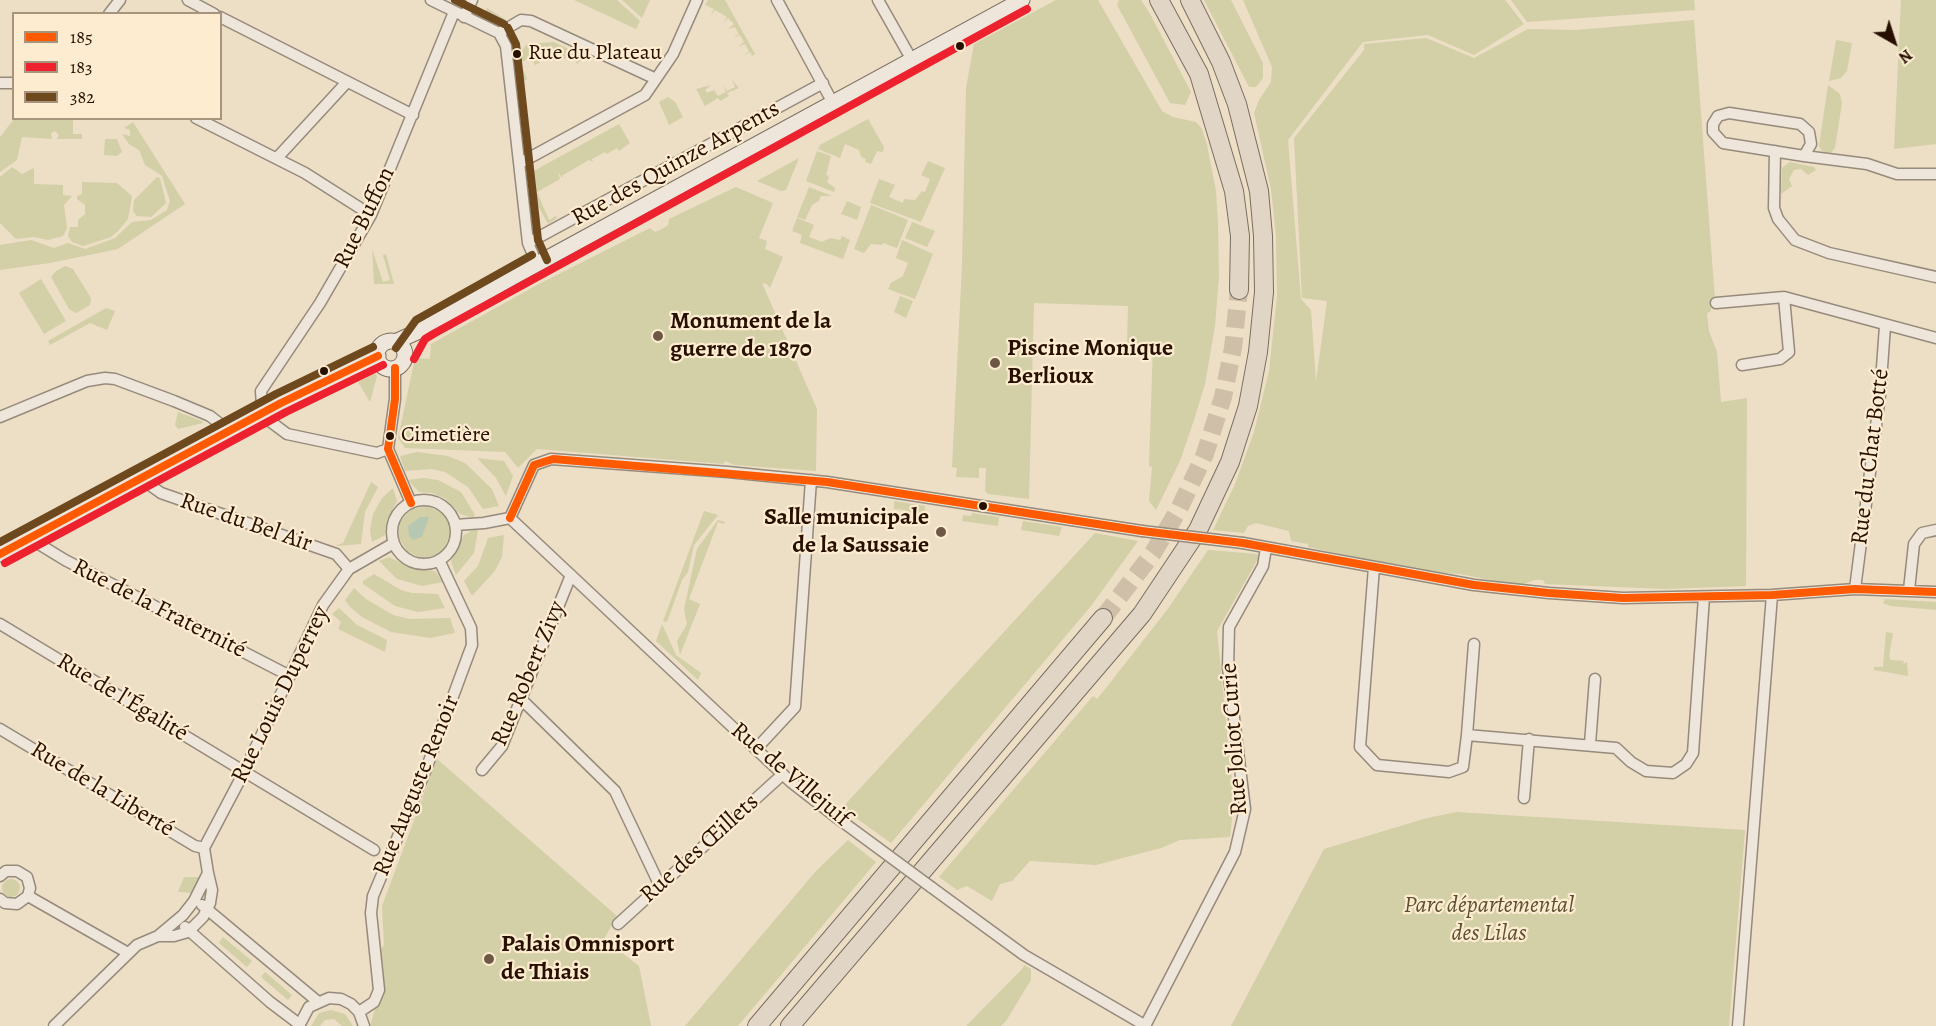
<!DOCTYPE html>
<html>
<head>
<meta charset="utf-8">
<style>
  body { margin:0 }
  #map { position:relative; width:1936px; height:1026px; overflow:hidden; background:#eddec6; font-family:Alegreya,serif }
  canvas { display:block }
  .legend { position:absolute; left:12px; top:12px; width:210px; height:108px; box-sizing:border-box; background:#fdecd0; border:2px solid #a8947d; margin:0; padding:8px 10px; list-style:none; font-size:18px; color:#281000 }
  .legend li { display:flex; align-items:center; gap:12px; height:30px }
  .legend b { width:30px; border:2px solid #a8947d }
  .north { position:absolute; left:1864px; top:12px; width:60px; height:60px; -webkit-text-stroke:4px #fdecd0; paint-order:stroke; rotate:141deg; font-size:16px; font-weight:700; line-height:24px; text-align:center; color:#281000 }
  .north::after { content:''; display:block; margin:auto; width:21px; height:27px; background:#281000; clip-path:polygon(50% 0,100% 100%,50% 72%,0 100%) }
</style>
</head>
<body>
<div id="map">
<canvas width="1936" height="1026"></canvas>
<ul class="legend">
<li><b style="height:8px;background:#ff5a00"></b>185</li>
<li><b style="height:8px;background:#ed222e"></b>183</li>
<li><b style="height:8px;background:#6e491e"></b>382</li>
</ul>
<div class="north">N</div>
</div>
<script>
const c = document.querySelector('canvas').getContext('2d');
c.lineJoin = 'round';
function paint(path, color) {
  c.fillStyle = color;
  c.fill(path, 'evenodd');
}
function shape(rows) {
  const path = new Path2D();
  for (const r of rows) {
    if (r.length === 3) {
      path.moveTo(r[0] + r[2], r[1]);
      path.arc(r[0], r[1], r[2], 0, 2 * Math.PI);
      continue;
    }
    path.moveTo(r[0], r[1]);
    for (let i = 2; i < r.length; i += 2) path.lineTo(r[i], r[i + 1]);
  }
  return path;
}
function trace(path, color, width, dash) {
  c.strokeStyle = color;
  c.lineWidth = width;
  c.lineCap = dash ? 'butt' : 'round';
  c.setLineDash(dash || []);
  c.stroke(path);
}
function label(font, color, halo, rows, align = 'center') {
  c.font = font + ' Alegreya,serif';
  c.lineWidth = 4.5;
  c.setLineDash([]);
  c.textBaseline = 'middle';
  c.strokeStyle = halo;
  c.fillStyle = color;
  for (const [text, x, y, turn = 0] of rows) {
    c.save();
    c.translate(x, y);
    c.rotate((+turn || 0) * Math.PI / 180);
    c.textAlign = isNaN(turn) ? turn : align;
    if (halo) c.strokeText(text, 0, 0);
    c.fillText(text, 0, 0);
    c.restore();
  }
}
paint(shape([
  [574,0,617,0,640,21,636,29],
  [622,0,650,0,642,18],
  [708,0,725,0,755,54,752,56,750,52,743,56,749,51,745,44,738,47,744,42,740,35,733,38,739,34,735,27,728,29,734,24,728,18,723,24,727,17,715,10,710,16,714,9,705,5],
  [1056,0,1098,0,1162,111,1173,117,1196,122,1202,129,1207,145,1216,191,1218,223,1219,276,1215,326,1205,384,1194,420,1180,461,1156,510,1149,501,1152,467,1149,466,1153,345,1127,345,1128,306,1034,303,1029,499,988,494,985,491,986,468,979,468,979,478,956,477,957,468,952,467,962,265,966,88,974,44],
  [1119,0,1141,0,1149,12,1191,92,1185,105,1170,103,1117,5],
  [1204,0,1231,0,1263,63,1263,78,1256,87,1249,87],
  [1243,0,1505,0,1524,24,1474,55,1428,35,1363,42,1288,140,1301,299,1311,310,1316,382,1327,301,1302,298,1294,138,1364,50,1364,44,1426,38,1474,58,1528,29,1576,30,1694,20,1715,300,1711,300,1711,311,1707,313,1709,331,1717,352,1721,402,1747,398,1746,586,1665,589,1545,584,1543,580,1534,580,1520,586,1460,574,1418,571,1308,547,1308,544,1291,541,1289,531,1256,523,1248,526,1244,533,1213,530,1235,484,1254,432,1269,371,1277,296,1276,236,1271,189,1254,113,1259,100,1271,82,1272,67],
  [1511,0,1694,0,1695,10,1527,22],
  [1901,0,1936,0,1936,144,1894,149],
  [487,8,505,19,506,23,495,25,481,19],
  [1836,40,1852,43,1847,71,1841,78,1829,81],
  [554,42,585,57,577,64,572,55,564,59,559,50,553,54,549,47,536,54,540,63,535,65,531,57,520,63,527,79,519,85,523,93,521,101,527,114,522,118,517,57,527,44],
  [732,80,739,88,727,93,729,96,720,101,718,98,705,106,696,89,711,85,705,90,707,93,714,90,718,96,726,92,723,85,727,91,735,87],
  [1828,85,1840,94,1842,103,1835,148,1831,153,1822,151,1819,146],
  [668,97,675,102,683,117,669,125,659,102],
  [14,119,73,119,73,134,82,134,82,139,57,139,59,135,55,131,51,133,52,139,22,137,17,160,0,172,0,137],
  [868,119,884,147,883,152,877,151,871,164,865,162,866,159,861,157,859,150,845,144,840,158,818,149,820,145],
  [133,122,185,204,118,249,50,263,0,270,0,245,31,240,54,248,68,243,85,249,115,238,132,222,151,220,167,210,170,201,162,176,145,165,139,150,129,144,122,134,130,136,130,130,124,128],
  [619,124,630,143,619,151,617,148,607,154,605,152,592,159,593,162,589,160,563,175,562,178,558,172,560,179,537,192,549,220,556,216,557,218,548,224,535,200,532,172],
  [105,139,117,139,122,152,117,156,104,155],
  [817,151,831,156,826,175,829,176,827,182,835,188,834,192,806,181],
  [799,158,786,190,781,191,757,181],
  [928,161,945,168,921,222,870,203,879,179,895,185,889,197,903,203,904,199,915,200,922,191,925,192,930,179,921,175],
  [1790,162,1814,167,1816,170,1808,175,1801,169,1794,170,1789,179,1792,186,1781,194,1782,168],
  [12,167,22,174,34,168,34,184,63,185,63,195,72,196,64,205,67,228,63,236,48,240,34,237,16,239,0,223,0,177],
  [157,177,160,178,166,203,151,217,137,216,133,211,134,200],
  [82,182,117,183,132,196,128,219,118,231,111,237,83,246,72,242,68,236,70,227,78,227,78,220,85,214,85,205,77,199,77,196,82,194],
  [736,187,773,203,759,238,767,241,765,249,783,257,770,288,767,284,762,283,817,409,816,471,734,465,726,461,723,464,537,449,518,468,505,452,405,448,398,438,415,358,430,359,431,344,537,285,650,228,655,232,662,229,668,225,669,219],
  [809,187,832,196,821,196,819,201,812,205,805,220,797,217],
  [847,201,861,207,857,220,841,214],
  [871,205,908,220,897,248,883,243,882,245,871,244,864,253,854,249],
  [797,218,814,225,809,237,822,242,830,238,840,240,842,236,850,240,843,259,800,243,802,235,792,231],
  [912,222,935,231,927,247,905,238],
  [902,240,933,254,915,299,888,289,891,283,903,276,908,263,896,258],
  [372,249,383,282,390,280,383,255,386,254,394,284,374,284],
  [65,266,73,269,91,298,90,305,76,313,69,309,51,277,56,271],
  [41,279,66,321,44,334,19,293],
  [900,296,913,301,906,318,894,312],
  [106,308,115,311,107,330,90,323,50,345,48,341],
  [375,373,377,376,370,402,358,382],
  [178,412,202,421,203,423,178,429,175,425],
  [417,452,448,456,465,463,492,489,499,506,483,509,468,487,445,472,431,469,405,471,400,456],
  [477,458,504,461,513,476,506,496,496,478],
  [424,478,438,480,461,492,475,515,473,518,460,514,446,499,432,493,419,492,408,480],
  [371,482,378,487,365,512,361,544,335,546,343,543],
  [393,488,397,501,387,520,385,535,372,542,370,531,373,514,382,498],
  [894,501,925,506,925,520,904,517,905,510,894,509],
  [426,506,441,512,447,519,450,535,443,550,437,555,421,558,407,551,399,538,399,530,400,522,410,510],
  [704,511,718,515,694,545,688,572,682,580,667,622,663,621],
  [972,513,999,517,998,526,962,521,963,515,971,516],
  [718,520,725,522,724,524,718,522,689,599,700,604,680,655,677,641,687,624,684,609,697,549],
  [1023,521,1062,527,1059,536,1021,530],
  [473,530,478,530,474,553,456,575,451,561,464,535],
  [1095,533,1138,541,1091,606,891,843,842,808],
  [504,535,502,557,494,572,472,596,464,581,478,566,488,538],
  [1208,550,1257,554,1259,557,1217,631,1234,801,1230,837,1180,840,1161,848,1096,865,1030,861,1012,881,1000,884,992,901,967,886,957,890,939,877,1093,696,1097,699,1106,688,1167,610],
  [389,557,414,569,435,571,443,582,422,586,397,579,379,561],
  [374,574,401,590,412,593,438,594,445,608,418,612,395,606,363,584,363,581],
  [354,588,366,599,393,615,409,619,450,618,455,633,430,638,391,632,362,617,349,606,345,600],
  [1885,599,1936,602,1936,610,1891,606,1883,603],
  [339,608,357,625,387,640,385,652,338,629,341,622,332,614],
  [662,624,676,655,701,673,698,680,656,641],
  [1886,632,1893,633,1889,656,1891,660,1904,661,1903,664,1907,662,1908,676,1874,670,1874,667,1883,667],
  [437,759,617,916,604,939,639,966,651,1026,370,1026,375,1009,384,995,380,950,384,945,382,906],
  [1457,812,1745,830,1729,1026,1231,1026,1324,849,1427,818],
  [848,840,876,862,738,1026,685,1026,816,871],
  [184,877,199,877,193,893,178,892],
  [11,888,9],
  [223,937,252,961,247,967,219,943],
  [1024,965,1031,969,1031,980,1006,1021,1001,1026,966,1026,1023,968],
  [265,972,292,995,288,1000,261,977],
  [331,1010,345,1014,353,1026,342,1026,334,1019,325,1020,320,1026,311,1026,319,1013]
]), '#d3cfa7');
paint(shape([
  [420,517,429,517,422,537,413,540,409,536,408,526]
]), '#b7c8b2');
trace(shape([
  [1103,618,1153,553,1179,509,1205,454,1223,397,1233,348,1239,290]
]), '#cfbfa8', 18, [18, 9]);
const street = shape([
  [188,0,214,14],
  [431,0,499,33],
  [777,0,834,105],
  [878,0,913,62],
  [109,14,120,0],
  [220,17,413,115],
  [464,17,472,0],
  [499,33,506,46,528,243,537,264],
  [499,33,521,20,531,21,656,79],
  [0,83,14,83],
  [1729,113,1800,124,1809,132,1811,144,1804,156,1723,143,1713,132,1713,124,1718,116,1729,113],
  [196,118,305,173,371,215],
  [1775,151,1774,208,1778,219,1795,240,1829,253,1936,277],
  [1804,156,1867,164,1897,174,1936,174],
  [277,158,347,82],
  [520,163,645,95,673,54,697,0],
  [528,243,823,83],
  [1716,303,1784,297,1936,338],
  [1742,365,1780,359,1789,352,1784,297],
  [395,368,395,399,388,449,411,503],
  [0,417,87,381,105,378,115,379,174,401,210,416,229,431],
  [388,449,377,453,287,434,271,422,262,406,261,391,320,303,371,215,454,12],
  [140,478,161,493,336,554,349,569],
  [424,532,32],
  [510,518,534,465,551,459,728,472,827,482,1142,531],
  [510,518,791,782,836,817],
  [455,525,484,523,510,518],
  [29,538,65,560,290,676],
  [1243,543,1474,585,1549,593,1623,598,1772,595,1855,589,1936,592],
  [1374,567,1360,747,1377,765,1449,772,1463,767,1467,735,1616,748,1631,762,1646,771,1673,773,1686,764,1693,753,1704,597],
  [1855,589,1880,395,1885,326],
  [1909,590,1914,544,1922,533,1936,530],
  [0,624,374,850],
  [521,699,615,791,660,886],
  [0,729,195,846,204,848],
  [1467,735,1474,644],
  [1590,744,1595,679],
  [756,749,795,707,811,480],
  [482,770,502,746,571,575],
  [1524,798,1529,739],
  [208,873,204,848,244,772,323,605,349,569,394,543],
  [0,876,6,871,17,871,27,877,30,888,28,896,17,904,5,903,0,899],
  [931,887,1024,955,1146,1026],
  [28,896,128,953],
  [202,905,317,1001],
  [618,924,783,774],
  [185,927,270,1002,299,1024],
  [359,1012,374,1002,379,990,371,913,373,896,425,772,472,645,471,628,439,560],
  [54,1026,137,945,158,936,183,915,194,901,208,873,212,890,210,903,203,917,188,932,174,936,158,936],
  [299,1026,309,1007,329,998,341,999,351,1004,359,1012,364,1026],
  [1145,1026,1235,852,1245,809,1228,668,1229,627,1263,566,1266,548],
  [1738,1026,1772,595]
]);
const secondary = shape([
  [391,355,14],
  [395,342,417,332,513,277,1022,0],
  [0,554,281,403,378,356]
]);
const highway = shape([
  [1159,0,1199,74,1234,191,1240,236,1239,290],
  [757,1026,1103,618],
  [790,1026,1142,614,1198,530,1230,462,1248,406,1258,352,1264,292,1263,236,1259,191,1237,104,1221,62,1190,0]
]);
trace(street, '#968a7b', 13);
trace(secondary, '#7a6e60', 17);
trace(highway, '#7a6e60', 20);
trace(street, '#eee6db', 10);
trace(secondary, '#eee6db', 15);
trace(highway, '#e1d6c6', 18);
const streetBridge = shape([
  [1142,531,1243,543],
  [836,817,931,887]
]);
trace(streetBridge, '#968a7b', 13, []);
trace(streetBridge, '#eee6db', 10);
trace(shape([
  [395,368,395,399,388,449,411,503],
  [510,518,534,465,553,459,827,482,1142,531,1243,543,1474,585,1549,593,1623,598,1772,595,1855,589,1936,592],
  [0,554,281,403,378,356]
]), '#ff5a00', 8);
trace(shape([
  [414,359,425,339,435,333,1027,9],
  [5,563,286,412,383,365]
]), '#ed222e', 8);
trace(shape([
  [455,0,504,24],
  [508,28,516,44,538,240,547,260],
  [396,348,416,320,532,255],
  [0,542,276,394,373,347]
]), '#6e491e', 8);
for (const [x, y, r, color] of [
  [960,46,5,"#281000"],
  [517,54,5,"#281000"],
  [658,336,6,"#6d5845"],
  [995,363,6,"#6d5845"],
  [324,371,5,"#281000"],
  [390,436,5,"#281000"],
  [983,506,5,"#281000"],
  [941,532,6,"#6d5845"],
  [489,959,6,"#6d5845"]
]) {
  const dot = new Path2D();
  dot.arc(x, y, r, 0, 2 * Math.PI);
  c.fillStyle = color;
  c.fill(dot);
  trace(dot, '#fdecd0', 2);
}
label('22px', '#281000', '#fdecd0', [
  ["Rue du Plateau",528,54],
  ["Cimetière",401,436]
], 'left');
label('24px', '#281000', '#fdecd0', [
  ["Rue des Quinze Arpents",676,164,-29],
  ["Rue Buffon",365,218,-64],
  ["Rue du Chat Botté",1871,457,-83],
  ["Rue du Bel Air",246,523,19],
  ["Rue de la Fraternité",159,609,27],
  ["Rue Robert Zivy",529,674,-67],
  ["Rue Louis Duperrey",281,695,-64],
  ["Rue de l'Égalité",122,698,31],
  ["Rue Joliot Curie",1235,739,-94],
  ["Rue de Villejuif",790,775,40],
  ["Rue Auguste Renoir",417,786,-68],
  ["Rue de la Liberté",102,790,31],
  ["Rue des Œillets",700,849,-42]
]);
label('bold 24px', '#281000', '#fdecd0', [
  ["Monument de la",670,322],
  ["guerre de 1870",670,350],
  ["Piscine Monique",1007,349],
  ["Berlioux",1007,377],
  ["Salle municipale",929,518,"right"],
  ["de la Saussaie",929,546,"right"],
  ["Palais Omnisport",501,945],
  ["de Thiais",501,973]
], 'left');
label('italic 24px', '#5c4f32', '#fdecd0', [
  ["Parc départemental",1489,906],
  ["des Lilas",1489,934]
]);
</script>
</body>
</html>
